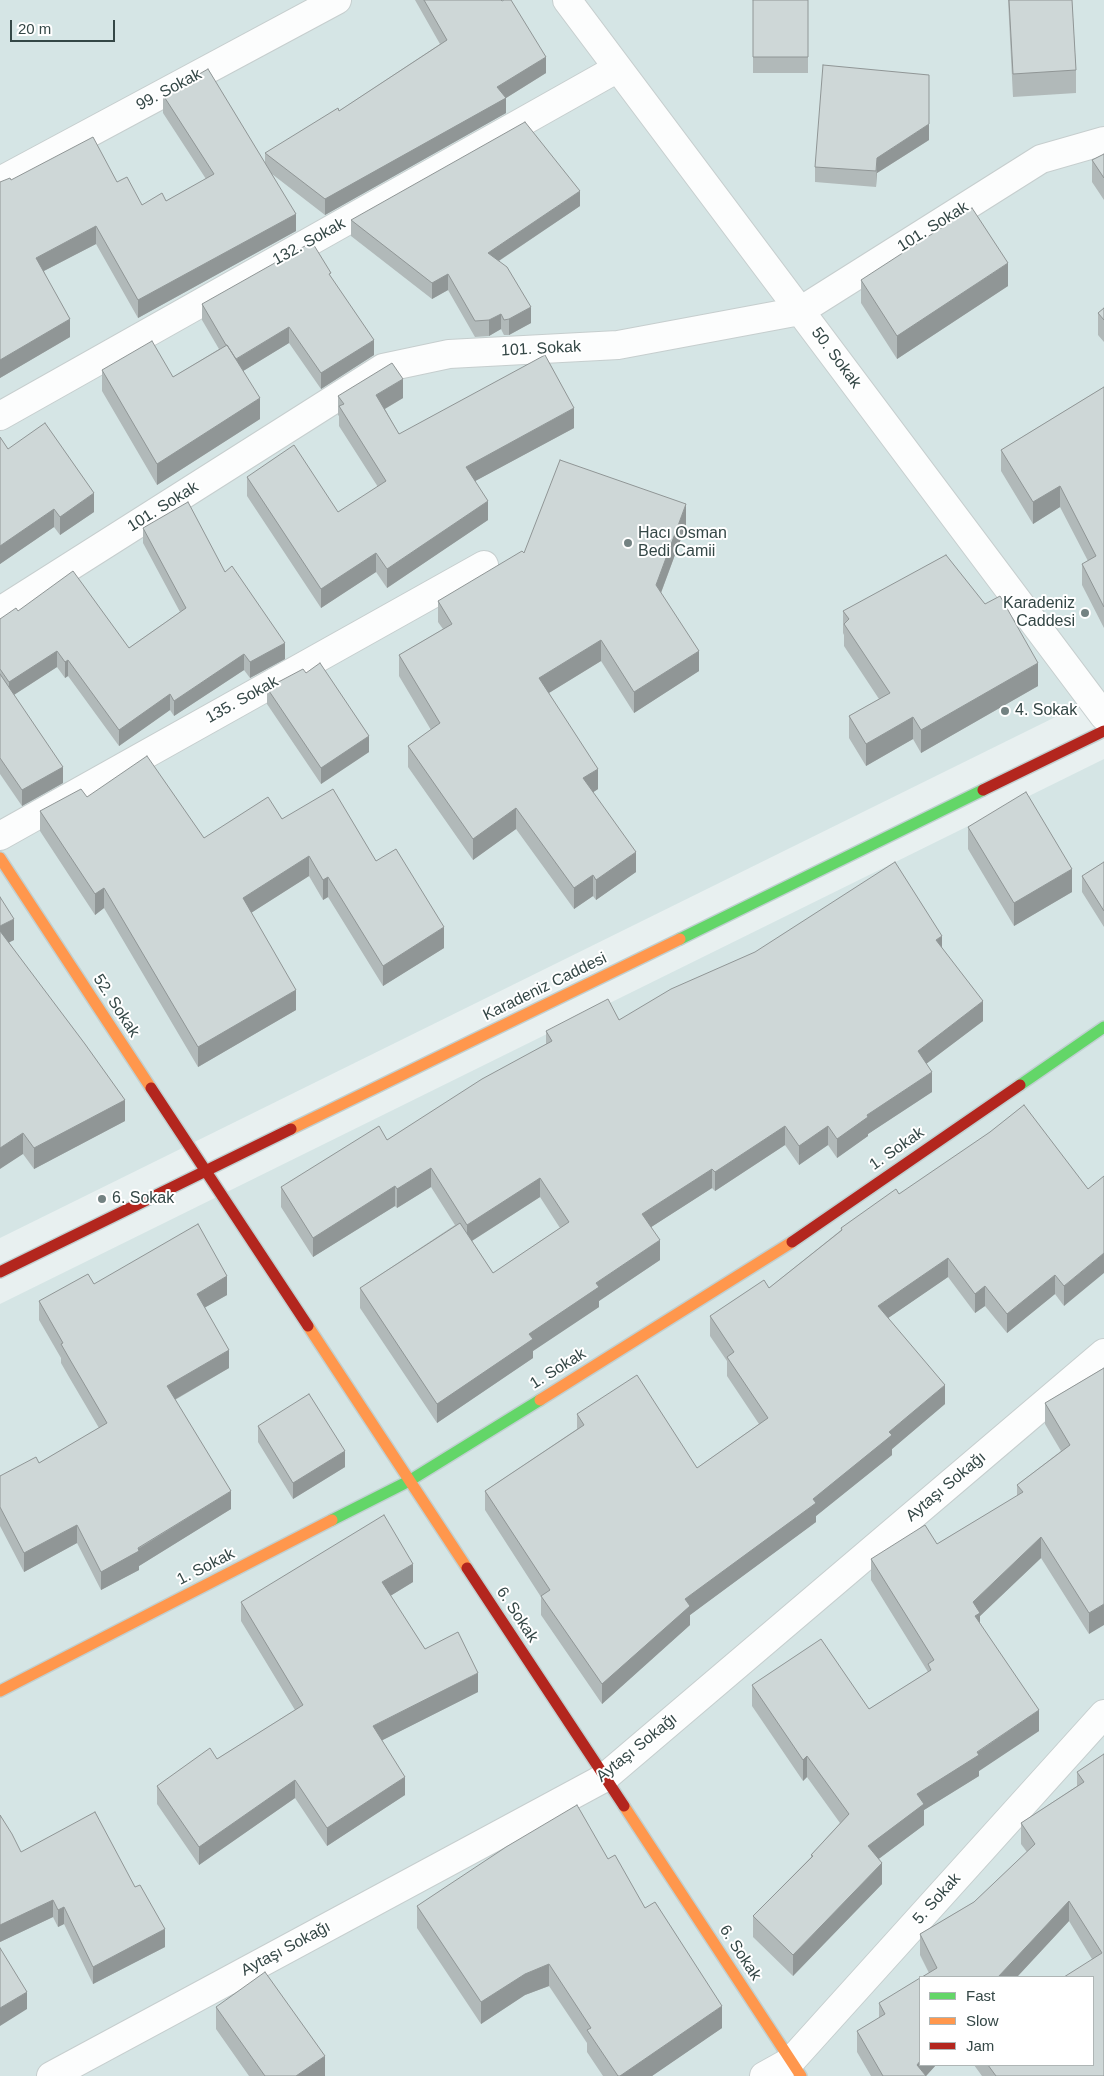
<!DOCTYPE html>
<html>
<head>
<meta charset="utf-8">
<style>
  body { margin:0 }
  #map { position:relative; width:1104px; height:2076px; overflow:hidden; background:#e8f0f0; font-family:Helvetica,sans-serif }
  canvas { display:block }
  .legend { position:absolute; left:919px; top:1976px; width:175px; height:90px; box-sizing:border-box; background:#fff; border:1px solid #aeb5b5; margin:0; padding:6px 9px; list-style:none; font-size:15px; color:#344746 }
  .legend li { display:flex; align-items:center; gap:10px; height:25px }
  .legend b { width:25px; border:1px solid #aeb5b5 }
  .scale { position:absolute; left:10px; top:20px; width:105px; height:22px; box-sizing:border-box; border:2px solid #344746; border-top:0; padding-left:6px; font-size:15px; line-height:18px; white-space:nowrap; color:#344746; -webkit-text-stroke:4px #fff; paint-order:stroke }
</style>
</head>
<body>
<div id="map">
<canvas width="1104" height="2076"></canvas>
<ul class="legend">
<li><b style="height:6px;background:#63d668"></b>Fast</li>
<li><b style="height:6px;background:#ff974d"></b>Slow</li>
<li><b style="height:6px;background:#b3261e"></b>Jam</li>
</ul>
<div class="scale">20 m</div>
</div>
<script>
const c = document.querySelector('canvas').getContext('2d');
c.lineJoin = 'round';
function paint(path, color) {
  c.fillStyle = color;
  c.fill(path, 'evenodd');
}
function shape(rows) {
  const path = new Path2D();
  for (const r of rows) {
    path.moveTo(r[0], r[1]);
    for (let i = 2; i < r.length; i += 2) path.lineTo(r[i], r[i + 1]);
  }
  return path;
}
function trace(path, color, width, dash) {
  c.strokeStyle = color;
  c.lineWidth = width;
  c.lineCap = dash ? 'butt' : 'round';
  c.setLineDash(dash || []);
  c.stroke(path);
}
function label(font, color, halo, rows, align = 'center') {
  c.font = font + ' Helvetica,sans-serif';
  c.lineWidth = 4;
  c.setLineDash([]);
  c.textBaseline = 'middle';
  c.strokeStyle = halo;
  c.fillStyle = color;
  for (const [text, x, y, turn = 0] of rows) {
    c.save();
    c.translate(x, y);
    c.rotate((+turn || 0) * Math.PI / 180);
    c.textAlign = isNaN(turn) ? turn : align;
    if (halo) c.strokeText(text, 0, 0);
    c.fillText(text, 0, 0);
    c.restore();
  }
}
paint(shape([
  [0,0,1104,0,1104,693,0,1238],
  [1104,759,1104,2076,0,2076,0,1304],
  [920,1977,1093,1977,1093,2065,920,2065]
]), '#d5e5e5');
const street = shape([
  [567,0,1104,716],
  [0,181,337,0],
  [0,416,618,68],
  [0,611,383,368,449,354,618,345,800,311,1041,159,1104,141],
  [0,836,484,565],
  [51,2076,604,1778,1104,1353],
  [764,2076,791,2061,1104,1714]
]);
const fast = shape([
  [680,939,983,790],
  [1020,1085,1104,1027],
  [332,1520,409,1481,540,1400]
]);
const slow = shape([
  [0,858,151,1088],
  [291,1129,680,939],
  [308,1326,467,1568],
  [540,1400,792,1242],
  [0,1691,332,1520],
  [624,1806,801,2076]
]);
const jam = shape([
  [983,790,1104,731],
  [151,1088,308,1326],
  [792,1242,1020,1085],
  [0,1272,291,1129],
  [467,1568,624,1806]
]);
trace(street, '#c6cece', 30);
trace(fast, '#c0d0d1', 14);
trace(slow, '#c0d0d1', 14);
trace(jam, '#c0d0d1', 14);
trace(street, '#fcfdfd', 28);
trace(fast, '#63d668', 11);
trace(slow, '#ff974d', 11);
trace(jam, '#b3261e', 11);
paint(shape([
  [415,0,501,0,546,73,506,98,506,113,325,215,272,174,296,231,138,318,96,244,44,271,70,337,0,378,11,180,117,182,142,205,166,201,206,179,163,113,163,95,265,163,265,153,339,111,440,44],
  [753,0,808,0,808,73,753,73],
  [1008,0,1072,0,1076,70,1076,93,1013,97],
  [929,140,877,173,876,187,815,182,815,167],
  [1104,154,1104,200,1092,182,1092,160],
  [580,206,499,261,531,323,509,335,504,335,501,329,489,336,475,337,448,290,432,299,351,236,351,220],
  [331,278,374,355,321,389,289,343,243,371,260,419,157,485,102,391,102,370,173,377,219,349,202,320,202,304],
  [861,280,1008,286,897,359,861,303],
  [1104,308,1104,342,1098,335,1098,313],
  [1104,387,1104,628,1082,585,1082,564,1088,561,1060,507,1033,524,1001,471,1001,450],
  [338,396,403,398,385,409,399,434,574,428,475,481,488,520,387,588,376,572,321,608,247,496,247,477,338,512,378,487,339,426,339,416,338,415],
  [0,437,8,449,94,512,60,535,54,527,0,564],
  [686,525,661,593,699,671,634,713,601,661,549,693,598,789,593,792,636,872,596,900,593,896,574,909,516,829,473,860,408,767,408,746,431,730,399,676,399,655,443,629,438,622,438,601,524,553],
  [143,528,225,572,285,659,250,678,244,670,174,716,170,710,119,746,68,676,65,678,57,667,14,695,63,783,22,806,0,774,0,619,18,611,129,648,180,612,143,543],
  [843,611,1038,686,921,753,913,739,866,766,849,738,849,716,879,699,844,646,844,635,843,633],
  [306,673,369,752,321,784,267,704,267,688],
  [87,797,204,838,282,819,376,861,444,948,383,986,328,897,323,900,309,876,251,913,296,1010,198,1067,104,908,95,915,40,831,40,811],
  [968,827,1072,892,1014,926,968,849],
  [1104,862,1104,927,1082,892,1082,876],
  [0,897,14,940,9,942,125,1121,34,1169,23,1154],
  [942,948,983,1021,926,1064,932,1092,868,1134,868,1136,837,1158,828,1145,799,1165,785,1145,715,1191,712,1188,651,1227,660,1260,599,1301,599,1307,533,1351,533,1358,437,1423,360,1308,360,1288,455,1225,431,1187,397,1208,395,1206,313,1257,281,1207,281,1187,387,1140,546,1044,546,1031,619,1020],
  [540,1197,560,1228,493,1273,472,1241],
  [1088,1189,1064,1306,1055,1294,1007,1333,985,1306,975,1313,948,1277,888,1318,945,1404,892,1449,892,1455,816,1516,816,1522,690,1615,690,1625,602,1704,541,1615,541,1597,485,1510,485,1491,577,1429,577,1414,697,1468,759,1424,727,1376,727,1361,710,1336,710,1316,769,1288,841,1230,841,1228,899,1194],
  [94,1284,227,1295,204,1308,229,1368,175,1400,231,1509,139,1566,139,1570,101,1590,77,1543,24,1572,0,1526,0,1476,39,1463,99,1428,69,1377,61,1363,61,1358,39,1320,39,1301],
  [1104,1368,1089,1634,1041,1558,980,1616,980,1623,1039,1731,979,1771,979,1776,924,1810,924,1825,878,1859,882,1884,793,1976,753,1937,753,1916,811,1857,811,1855,840,1823,807,1777,803,1781,752,1706,752,1685,869,1709,928,1672,871,1580,871,1559,937,1544,1017,1496,1017,1485,1061,1451,1045,1424,1045,1403],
  [258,1426,345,1467,293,1499,258,1442],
  [413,1582,390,1596,425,1649,478,1692,382,1740,405,1795,327,1846,295,1798,199,1865,157,1804,157,1786,217,1759,295,1710,241,1621,241,1602],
  [1104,1754,1104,2076,982,2076,974,2065,1093,2065,1092,1959,1069,1921,1017,1977,922,1977,929,1973,920,1955,920,1934,974,1902,1027,1852,1021,1844,1021,1823,1077,1786,1077,1772],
  [0,1815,21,1852,165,1947,93,1984,64,1924,58,1927,53,1917,0,1942],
  [608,1859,645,1908,722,2028,652,2076,603,2076,587,2052,587,2043,549,1986,525,1995,481,2024,417,1928,417,1906],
  [879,2003,936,2065,926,2076,871,2076,857,2052,857,2031,879,2018],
  [216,2007,325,2076,249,2076,216,2029]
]), '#b1b9b9');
paint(shape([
  [546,57,546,73,506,98,506,113,325,215,325,199,497,87],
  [929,124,929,140,877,173,876,187,877,158],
  [580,191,580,206,488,268,488,253],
  [296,214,296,231,138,318,138,300],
  [96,226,96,244,36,275,36,258],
  [1008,263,1008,286,897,359,897,336],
  [448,274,448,290,432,299,432,283],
  [531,307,531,323,509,335,509,319],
  [501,314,501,329,489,336,489,320],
  [70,319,70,337,0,378,0,360],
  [289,327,289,343,235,376,235,360],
  [374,340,374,355,321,389,321,373],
  [403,379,403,398,376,414,376,395],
  [260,398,260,419,157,485,157,464],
  [574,408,574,428,466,486,466,467],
  [1060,486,1060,507,1033,524,1033,502],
  [94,493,94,512,60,535,60,517],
  [488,501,488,520,387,588,387,569],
  [686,504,686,525,656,606,656,585],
  [54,509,54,527,0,564,0,546],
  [376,553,376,572,321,608,321,589],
  [601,640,601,661,539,699,539,678],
  [285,643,285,659,250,678,250,662],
  [57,651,57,667,9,698,9,682],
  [699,651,699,671,634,713,634,692],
  [244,654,244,670,174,716,174,701],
  [68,660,68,676,65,678,65,662],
  [1038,663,1038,686,921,753,921,730],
  [170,694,170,710,119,746,119,730],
  [913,717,913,739,866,766,866,744],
  [369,736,369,752,321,784,321,768],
  [63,767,63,783,22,806,22,790],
  [598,769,598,789,583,799,583,778],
  [516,808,516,829,473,860,473,839],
  [636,852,636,872,596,900,596,880],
  [309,856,309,876,243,918,243,898],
  [1072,869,1072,892,1014,926,1014,903],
  [593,875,593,896,574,909,574,888],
  [328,877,328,897,323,900,323,880],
  [104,888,104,908,95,915,95,894],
  [14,919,14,940,0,947,0,926],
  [444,927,444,948,383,986,383,966],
  [942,936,942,955,936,940],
  [296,990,296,1010,198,1067,198,1047],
  [983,1001,983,1021,918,1070,918,1051],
  [932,1072,932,1092,868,1134,868,1136,837,1158,837,1139,867,1115],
  [125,1100,125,1121,34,1169,34,1148],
  [785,1126,785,1145,715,1191,715,1172],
  [828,1126,828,1145,799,1165,799,1146],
  [23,1133,23,1154,0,1169,0,1148],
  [431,1168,431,1187,397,1208,397,1189],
  [712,1169,712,1188,642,1233,642,1214],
  [540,1178,540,1197,467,1244,467,1225],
  [395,1186,395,1206,313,1257,313,1238],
  [660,1240,660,1260,599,1301,599,1307,533,1351,533,1358,437,1423,437,1404,596,1283],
  [1104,1253,1104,1273,1064,1306,1064,1286],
  [948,1258,948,1277,878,1325,878,1306],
  [1055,1275,1055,1294,1007,1333,1007,1314],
  [227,1276,227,1295,197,1312,197,1294],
  [985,1286,985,1306,975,1313,975,1294],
  [229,1350,229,1368,167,1404,167,1386],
  [945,1385,945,1404,892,1449,892,1455,816,1516,816,1522,690,1615,690,1625,602,1704,602,1684,685,1599,813,1499,889,1432],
  [345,1451,345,1467,293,1499,293,1483],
  [231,1491,231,1509,139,1566,139,1570,101,1590,101,1572],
  [77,1525,77,1543,24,1572,24,1553],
  [1041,1537,1041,1558,980,1616,980,1634,975,1637,973,1602],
  [413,1564,413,1582,382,1601,382,1582],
  [1104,1604,1104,1625,1089,1634,1089,1613],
  [478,1673,478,1692,373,1745,373,1726],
  [1039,1710,1039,1731,979,1771,979,1776,924,1810,924,1825,868,1867,868,1846,917,1794],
  [807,1756,807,1777,803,1781,803,1760],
  [405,1777,405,1795,327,1846,327,1828],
  [295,1780,295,1798,199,1865,199,1847],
  [882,1863,882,1884,793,1976,793,1955],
  [53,1900,53,1917,0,1942,0,1925],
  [1069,1901,1069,1921,1017,1977,998,1977],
  [64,1907,64,1924,58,1927,58,1910],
  [165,1929,165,1947,93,1984,93,1967],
  [549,1964,549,1986,525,1995,481,2024,481,2002,525,1974],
  [27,1992,27,2009,0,2026,0,2008],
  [722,2006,722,2028,652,2076,620,2076],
  [325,2056,325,2076,296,2076],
  [920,2061,920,2065,936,2065,926,2076,917,2065]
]), '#909696');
const building = shape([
  [424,0,501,0,502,1,504,0,511,0,546,57,497,87,506,98,325,199,265,153,338,108,339,111,447,40,424,0],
  [753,0,808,0,808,57,753,57,753,0],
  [1009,0,1072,0,1076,70,1013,74,1009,0],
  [823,65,929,75,929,124,877,158,876,171,815,167,823,65],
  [208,69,296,214,138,300,96,226,36,258,70,319,0,360,0,182,10,178,11,180,93,137,117,182,127,177,142,205,162,193,166,201,214,174,163,95,208,69],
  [525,122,580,191,488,253,507,267,531,307,509,319,504,320,501,314,489,320,475,321,448,274,432,283,351,220,525,122],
  [1104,154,1104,178,1092,160,1104,154],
  [972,208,1008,263,897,336,861,280,972,208],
  [312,242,331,273,329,274,374,340,321,373,289,327,236,359,227,345,226,345,202,304,312,242],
  [1104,308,1104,320,1098,313,1104,308],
  [152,341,173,377,227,345,260,398,157,464,102,370,152,341],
  [545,355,574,408,466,467,488,501,387,569,376,553,321,589,247,477,294,445,338,512,386,481,339,406,344,404,338,396,392,363,403,379,376,395,399,434,545,355],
  [1104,387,1104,607,1082,564,1096,556,1060,486,1033,502,1001,450,1104,387],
  [45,423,94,493,60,517,54,509,0,546,0,437,8,449,45,423],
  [560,460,686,504,656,585,699,651,634,692,601,640,539,678,598,769,583,778,636,852,596,880,593,875,574,888,516,808,473,839,408,746,440,723,399,655,452,624,438,601,522,551,524,553,560,460],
  [188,502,225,572,232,566,285,643,250,662,244,654,174,701,170,694,119,730,68,660,65,662,57,651,9,682,0,669,0,619,16,608,18,611,73,571,129,648,186,608,143,528,188,502],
  [946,555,985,604,1000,596,1038,663,921,730,913,717,866,744,849,716,890,693,844,624,849,619,843,611,946,555],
  [320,663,369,736,321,768,267,688,303,669,306,673,320,663],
  [0,674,63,767,22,790,0,758,0,674],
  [147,756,204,838,268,797,282,819,333,789,376,861,396,849,444,927,383,966,328,877,323,880,309,856,243,898,296,990,198,1047,104,888,95,894,40,811,81,789,87,797,147,756],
  [1026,792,1072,869,1014,903,968,827,1026,792],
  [895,862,942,936,936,940,983,1001,918,1051,932,1072,867,1115,868,1117,837,1139,828,1126,799,1146,785,1126,715,1172,712,1169,642,1214,660,1240,596,1283,599,1287,529,1334,533,1339,437,1404,360,1288,460,1223,493,1273,569,1222,540,1178,467,1225,431,1168,397,1189,395,1186,313,1238,281,1187,379,1126,387,1140,482,1079,552,1041,546,1031,608,999,619,1020,671,989,755,952,895,862],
  [1104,862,1104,911,1082,876,1104,862],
  [0,897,14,919,0,926,0,897],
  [0,931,85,1044,125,1100,34,1148,23,1133,0,1148,0,931],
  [1024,1105,1088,1189,1104,1176,1104,1253,1064,1286,1055,1275,1007,1314,985,1286,975,1294,948,1258,878,1306,945,1385,889,1432,892,1435,813,1499,816,1503,685,1599,690,1606,602,1684,541,1596,550,1590,485,1491,584,1425,577,1414,637,1375,697,1468,768,1418,727,1357,734,1352,710,1316,764,1280,769,1288,842,1230,841,1228,896,1189,899,1194,990,1132,1024,1105],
  [198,1224,227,1276,197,1294,229,1350,167,1386,231,1491,138,1548,139,1551,101,1572,77,1525,24,1553,0,1507,0,1476,36,1457,39,1463,107,1423,69,1358,61,1344,63,1343,39,1301,88,1274,94,1284,198,1224],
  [1104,1368,1104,1604,1089,1613,1041,1537,973,1602,980,1613,975,1616,1039,1710,977,1752,979,1755,917,1794,924,1804,868,1846,882,1863,793,1955,753,1916,813,1856,811,1855,849,1814,807,1756,803,1760,752,1685,821,1639,869,1709,931,1670,928,1664,934,1660,871,1559,925,1525,937,1544,1023,1492,1017,1485,1070,1445,1045,1403,1104,1368],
  [309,1394,345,1451,293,1483,258,1426,309,1394],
  [384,1515,413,1564,382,1582,425,1649,458,1632,478,1673,373,1726,405,1777,327,1828,295,1780,199,1847,157,1786,210,1748,217,1759,303,1705,241,1602,384,1515],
  [1104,1754,1104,2076,996,2076,988,2065,1093,2065,1093,1977,1064,1977,1102,1953,1069,1901,998,1977,922,1977,937,1968,920,1934,974,1902,1035,1844,1021,1823,1084,1782,1077,1772,1104,1754],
  [577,1805,608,1859,615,1855,645,1908,655,1902,722,2006,620,2076,618,2076,587,2030,591,2028,549,1964,525,1974,481,2002,417,1906,506,1847,577,1805],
  [95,1812,135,1887,140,1885,165,1929,93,1967,64,1907,58,1910,53,1900,0,1925,0,1815,12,1834,21,1852,95,1812],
  [0,1948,27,1992,0,2008,0,1948],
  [265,1972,325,2056,296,2076,265,2076,216,2007,265,1972],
  [920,1978,920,2061,917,2065,926,2076,883,2076,857,2031,885,2014,879,2003,920,1978]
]);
paint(building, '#ced7d7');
trace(building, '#909696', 1);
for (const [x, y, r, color] of [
  [628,543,5,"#738282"],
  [1085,613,5,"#738282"],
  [1005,711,5,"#738282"],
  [102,1199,5,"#738282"]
]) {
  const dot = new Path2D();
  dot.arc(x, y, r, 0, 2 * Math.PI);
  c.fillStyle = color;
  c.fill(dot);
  trace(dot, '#fff', 2);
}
label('16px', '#344746', '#fff', [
  ["99. Sokak",169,90,-28],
  ["101. Sokak",933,227,-32],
  ["132. Sokak",309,242,-29],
  ["101. Sokak",541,349,-3],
  ["50. Sokak",836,358,53],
  ["101. Sokak",163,507,-32],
  ["135. Sokak",242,700,-29],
  ["Karadeniz Caddesi",545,987,-26],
  ["52. Sokak",116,1006,57],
  ["1. Sokak",897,1149,-35],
  ["1. Sokak",558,1369,-32],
  ["Aytaşı Sokağı",946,1487,-40],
  ["1. Sokak",206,1567,-27],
  ["6. Sokak",517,1615,57],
  ["Aytaşı Sokağı",637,1748,-39],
  ["5. Sokak",937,1899,-48],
  ["Aytaşı Sokağı",286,1949,-28],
  ["6. Sokak",740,1953,57]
]);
label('16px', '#344746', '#fff', [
  ["Hacı Osman",638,534],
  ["Bedi Camii",638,552],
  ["Karadeniz",1075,604,"right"],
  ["Caddesi",1075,622,"right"],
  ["4. Sokak",1015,711],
  ["6. Sokak",112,1199]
], 'left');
</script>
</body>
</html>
